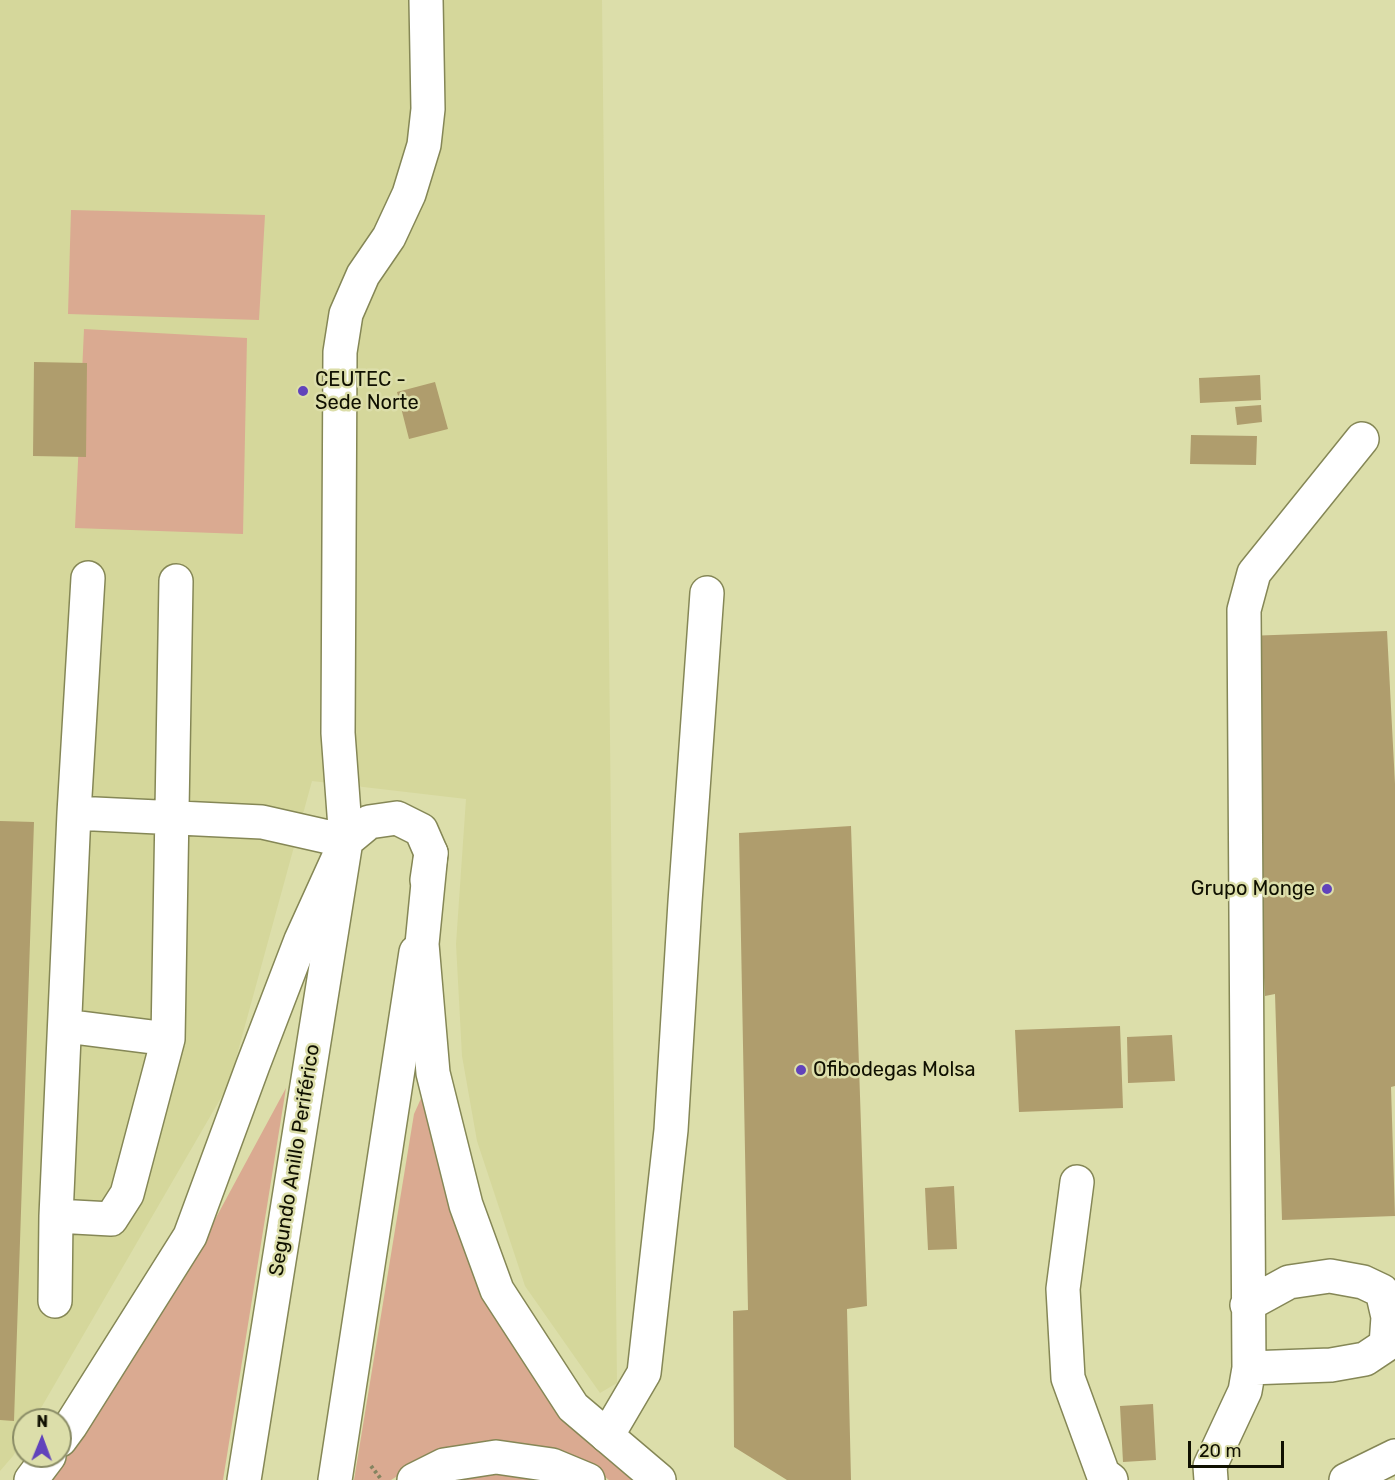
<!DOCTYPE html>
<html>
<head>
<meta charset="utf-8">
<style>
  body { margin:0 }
  #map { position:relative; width:1395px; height:1480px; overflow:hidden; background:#dcdeaa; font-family:Rubik,sans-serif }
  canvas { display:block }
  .north { position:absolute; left:12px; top:1408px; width:60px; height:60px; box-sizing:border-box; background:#dcdeaa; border:2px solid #8a8c66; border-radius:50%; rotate:1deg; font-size:16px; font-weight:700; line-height:24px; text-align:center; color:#101001 }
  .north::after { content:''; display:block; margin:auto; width:21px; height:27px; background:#6143bb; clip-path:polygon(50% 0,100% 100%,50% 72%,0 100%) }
  .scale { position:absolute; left:1188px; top:1441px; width:96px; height:27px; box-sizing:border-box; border:3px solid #101001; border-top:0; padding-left:8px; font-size:18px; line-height:21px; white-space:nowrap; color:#101001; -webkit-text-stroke:4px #dcdeaa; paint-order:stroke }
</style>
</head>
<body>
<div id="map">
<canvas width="1395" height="1480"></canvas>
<div class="north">N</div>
<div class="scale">20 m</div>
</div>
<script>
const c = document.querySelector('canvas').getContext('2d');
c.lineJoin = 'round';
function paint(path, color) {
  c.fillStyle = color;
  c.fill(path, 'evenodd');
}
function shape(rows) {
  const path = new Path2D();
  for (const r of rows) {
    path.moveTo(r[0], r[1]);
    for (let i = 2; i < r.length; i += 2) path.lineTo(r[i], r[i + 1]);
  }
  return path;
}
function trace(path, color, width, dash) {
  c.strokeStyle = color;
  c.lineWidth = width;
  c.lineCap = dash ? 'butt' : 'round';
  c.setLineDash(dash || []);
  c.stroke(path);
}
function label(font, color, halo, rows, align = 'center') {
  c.font = font + ' Rubik,sans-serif';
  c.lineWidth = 5;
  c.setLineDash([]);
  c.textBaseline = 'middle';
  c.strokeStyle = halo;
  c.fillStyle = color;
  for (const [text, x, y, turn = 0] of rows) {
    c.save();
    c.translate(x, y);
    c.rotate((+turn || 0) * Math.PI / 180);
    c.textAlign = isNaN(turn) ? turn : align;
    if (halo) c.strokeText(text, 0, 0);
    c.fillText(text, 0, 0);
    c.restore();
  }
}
paint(shape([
  [0,0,602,0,617,1383,600,1393,525,1286,477,1141,462,1056,456,944,466,799,312,781,229,1084,34,1420,24,1420,24,1438,13,1456,0,1471]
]), '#d5d79b');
paint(shape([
  [71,210,265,215,259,320,68,314],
  [84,329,247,338,243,534,75,528],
  [286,1088,223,1480,48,1480,198,1251],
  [423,1094,477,1276,640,1480,609,1480,587,1463,439,1450,391,1480,354,1480,414,1114],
  [509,1471,551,1480,443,1480]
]), '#daaa91');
paint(shape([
  [34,362,87,363,86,457,33,456],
  [1260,375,1261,400,1200,403,1199,378],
  [435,382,448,429,409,439,397,392],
  [1261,405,1262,422,1237,425,1235,407],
  [1191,435,1257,436,1256,465,1190,464],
  [1387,631,1395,784,1395,1086,1391,1087,1395,1216,1282,1220,1275,994,1265,996,1246,636],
  [0,821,34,822,14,1421,0,1420],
  [851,826,867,1306,847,1309,851,1480,787,1480,734,1447,733,1311,748,1310,739,833],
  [1120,1026,1123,1108,1019,1112,1015,1030],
  [1172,1035,1175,1081,1128,1083,1127,1037],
  [954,1186,957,1249,928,1250,925,1188],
  [1153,1404,1156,1460,1123,1462,1120,1406]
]), '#af9d6d');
const minor = shape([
  [74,813,262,822,346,841,338,733,340,352,346,314,363,275,389,237,409,194,424,145,428,109,426,0],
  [65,1026,168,1039],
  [1077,1182,1063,1289,1068,1378,1103,1474,1111,1480],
  [56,1216,111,1219,127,1194,168,1039,176,581],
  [55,1301,56,1216,74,813,88,578],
  [1247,1305,1289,1282,1330,1276,1363,1282,1382,1291,1388,1317,1386,1345,1365,1359,1331,1365,1249,1368],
  [607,1436,644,1373,671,1130,685,902,707,593],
  [1211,1480,1210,1466,1245,1391,1249,1368,1244,610,1254,573,1362,439]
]);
const major = shape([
  [244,1480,346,841,369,822,397,818,421,830,431,853,427,880],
  [335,1480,416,952]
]);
const highway = shape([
  [431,853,422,944,433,1073,466,1205,497,1290,573,1407,659,1480],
  [60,1440,71,1425,190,1236,253,1065,301,940,346,841],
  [31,1480,49,1456],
  [414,1480,444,1465,496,1457,552,1465,588,1480],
  [1346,1480,1395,1456]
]);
trace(minor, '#858756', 36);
trace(major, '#858756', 36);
trace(highway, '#858756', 36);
trace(shape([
  [371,1466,381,1479]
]), '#838460', 4, [3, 3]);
trace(minor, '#fff', 33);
trace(major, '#fff', 33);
trace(highway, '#fff', 33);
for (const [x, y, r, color] of [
  [303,391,6,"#6143bb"],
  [1327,889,6,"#6143bb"],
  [801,1070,6,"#6143bb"]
]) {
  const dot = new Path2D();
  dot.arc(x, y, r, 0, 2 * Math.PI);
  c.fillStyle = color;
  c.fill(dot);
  trace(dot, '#dcdeaa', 2);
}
label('20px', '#101001', '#dcdeaa', [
  ["CEUTEC -",315,380],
  ["Sede Norte",315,403],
  ["Grupo Monge",1315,889,"right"],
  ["Ofibodegas Molsa",813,1070]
], 'left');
label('20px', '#101001', '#dcdeaa', [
  ["Segundo Anillo Periférico",295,1160,-81]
]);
</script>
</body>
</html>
